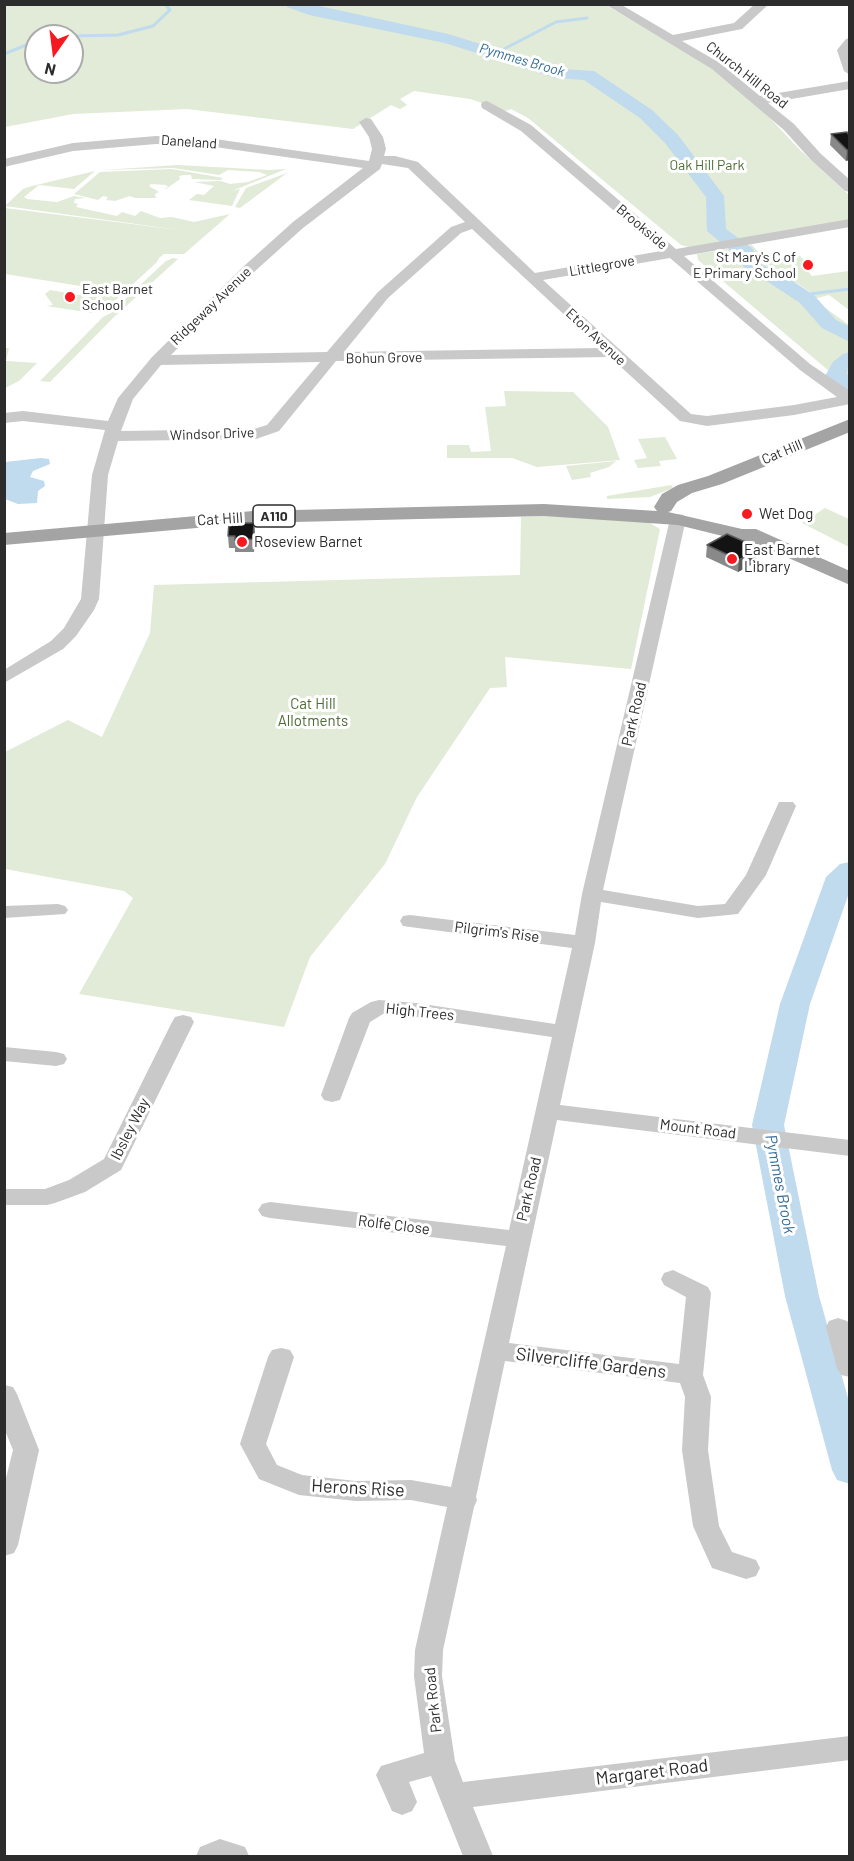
<!DOCTYPE html>
<html>
<head>
<meta charset="utf-8">
<style>
  body { margin:0 }
  #map { position:relative; width:854px; height:1861px; overflow:hidden; background:#fff; font-family:Barlow,sans-serif }
  canvas { display:block }
  .frame { position:absolute; inset:0; border:6px solid #2c2c2c; pointer-events:none }
  .north { position:absolute; left:24px; top:24px; width:60px; height:60px; box-sizing:border-box; background:#fff; border:2px solid #ababab; border-radius:50%; rotate:194deg; font-size:16px; font-weight:700; line-height:24px; text-align:center; color:#2c2c2c }
  .north::after { content:''; display:block; margin:auto; width:21px; height:27px; background:#f71920; clip-path:polygon(50% 0,100% 100%,50% 72%,0 100%) }
</style>
</head>
<body>
<div id="map">
<canvas width="854" height="1861"></canvas>
<div class="frame"></div>
<div class="north">N</div>
</div>
<script>
const c = document.querySelector('canvas').getContext('2d');
c.lineJoin = 'round';
function paint(path, color) {
  c.fillStyle = color;
  c.fill(path, 'evenodd');
}
function shape(rows) {
  const path = new Path2D();
  for (const r of rows) {
    path.moveTo(r[0], r[1]);
    for (let i = 2; i < r.length; i += 2) path.lineTo(r[i], r[i + 1]);
  }
  return path;
}
function trace(path, color, width, dash) {
  c.strokeStyle = color;
  c.lineWidth = width;
  c.lineCap = dash ? 'butt' : 'round';
  c.setLineDash(dash || []);
  c.stroke(path);
}
function label(font, color, halo, rows, align = 'center') {
  c.font = font + ' Barlow,sans-serif';
  c.lineWidth = 6;
  c.setLineDash([]);
  c.textBaseline = 'middle';
  c.strokeStyle = halo;
  c.fillStyle = color;
  for (const [text, x, y, turn = 0] of rows) {
    c.save();
    c.translate(x, y);
    c.rotate((+turn || 0) * Math.PI / 180);
    c.textAlign = isNaN(turn) ? turn : align;
    if (halo) c.strokeText(text, 0, 0);
    c.fillText(text, 0, 0);
    c.restore();
  }
}
paint(shape([
  [4,5,606,5,707,65,753,100,799,149,849,195,849,221,689,247,681,245,528,118,511,109,506,111,470,99,414,91,400,99,407,105,400,109,391,105,353,129,187,109,73,114,5,127],
  [36,36,72,36,72,72,36,72],
  [177,165,269,170,286,169,232,191,240,189,232,206,189,200,197,194,204,195,214,186,194,182,221,181,230,184,248,182,267,175,259,172,228,170,219,175,173,168,103,170],
  [172,169,223,178,221,180,192,179,191,175,184,175,179,176,180,179,166,189,164,189,168,187,166,185,151,184,149,186,159,192,155,194,156,198,135,198,130,196,115,201,106,200,108,197,103,196,98,200,74,194,100,172],
  [95,171,74,189,39,185,24,197,27,199,57,202,74,196,86,198,75,199,74,203,78,204,76,207,117,216,122,212,135,216,141,211,160,218,172,217,194,222,230,214,184,254,164,254,159,258,157,262,108,307,93,313,46,306,53,305,45,294,50,290,91,297,99,289,5,274,5,208,187,231,5,206,23,189,32,186],
  [287,173,240,208,235,207,246,188],
  [752,245,767,262,768,268,772,273,766,259,800,256,806,262,801,263,812,276,849,271,849,310,829,295,814,299,813,294,797,283,791,281,812,295,813,300,811,302,819,308,824,307,849,325,849,388,698,260,697,254],
  [173,258,178,259,114,317,50,382,40,381,103,317,118,309,124,300,166,261],
  [5,348,9,348,6,361,37,363,19,381,5,388],
  [504,391,573,392,608,427,620,460,537,467,512,458,447,458,447,445,469,445,471,452,491,451,485,407,506,406],
  [665,437,677,459,659,461,661,466,638,468,634,460,647,458,638,439],
  [616,461,609,467,590,473,591,477,572,480,566,466],
  [671,485,673,488,650,497,607,499,607,496],
  [825,508,849,519,849,547,802,523],
  [565,515,643,519,660,529,631,669,505,657,507,687,490,688,417,797,385,864,310,957,284,1027,79,994,133,898,124,891,5,869,5,752,68,720,102,737,150,633,154,585,520,575,521,517]
]), '#e1ebd7');
paint(shape([
  [41,458,49,459,50,464,33,471,30,477,44,481,45,486,38,491,37,503,18,504,5,499,5,462]
]), '#c0daee');
trace(shape([
  [72,36,118,35,153,26,170,10,165,4],
  [504,49,556,22,587,18],
  [4,54,36,41],
  [801,295,850,289]
]), '#c0daee', 3);
paint(shape([
  [285,4,310,4,448,34,562,69,594,71,652,110,678,135,724,196,726,229,752,248,762,265,779,272,814,295,836,320,850,327,850,342,822,328,800,303,765,280,748,273,736,255,707,231,706,197,665,143,640,118,584,80,555,78,445,43,309,15,287,7,285,4],
  [850,352,847,374,850,376,850,392,842,391,825,376,833,362,843,354,850,352],
  [850,862,850,890,810,1004,784,1125,819,1296,850,1405,850,1484,837,1480,832,1470,785,1296,752,1125,780,1004,826,877,840,864,850,862]
]), '#c0daee');
paint(shape([
  [605,4,620,4,673,35,734,23,755,4,769,4,742,29,682,41,720,63,760,96,850,81,850,89,768,103,794,124,821,154,850,180,850,192,845,191,811,160,784,130,712,69,605,4],
  [850,38,849,50,850,75,844,71,837,50,846,39,850,38],
  [487,101,531,125,676,249,850,219,850,227,684,256,810,364,850,391,850,404,794,415,707,426,680,421,610,357,336,361,279,431,256,439,118,441,108,475,99,599,94,610,76,636,63,649,4,683,4,670,51,641,64,628,81,599,92,475,105,430,23,421,4,423,4,413,23,411,108,421,118,398,152,357,244,266,293,222,363,168,215,147,156,144,73,151,4,167,4,159,73,143,156,136,215,139,369,161,372,149,369,137,359,122,366,118,371,119,383,137,386,149,384,156,395,156,418,162,535,273,661,251,521,131,482,108,481,105,482,102,487,101],
  [382,164,408,168,465,222,451,227,378,292,327,352,171,355,254,272,303,228,380,169,382,164],
  [472,229,600,348,344,352,388,298,461,233,472,229],
  [670,258,800,370,837,397,794,405,707,416,691,414,543,280,670,258],
  [320,362,267,425,254,429,121,431,133,399,161,365,320,362],
  [678,514,684,515,686,519,603,890,698,906,725,904,746,875,779,802,793,802,796,806,766,875,738,914,698,918,601,902,595,943,560,1105,850,1140,850,1156,557,1120,509,1343,679,1364,686,1297,664,1285,661,1279,664,1273,673,1270,708,1287,711,1293,703,1375,711,1397,708,1450,719,1526,732,1552,756,1560,760,1568,756,1576,746,1579,712,1568,693,1526,682,1450,685,1397,680,1383,505,1361,476,1497,477,1500,474,1507,443,1650,442,1676,455,1761,463,1782,850,1736,850,1760,473,1807,493,1856,463,1856,431,1776,409,1782,417,1802,412,1811,402,1815,392,1811,376,1775,381,1766,424,1753,414,1676,415,1650,447,1507,411,1500,356,1501,299,1495,259,1479,240,1444,268,1357,272,1350,281,1348,290,1350,294,1357,266,1444,277,1465,302,1475,356,1481,411,1480,451,1487,506,1246,270,1218,262,1216,258,1210,262,1204,270,1202,509,1230,552,1037,416,1017,383,1014,370,1022,340,1100,332,1102,324,1100,321,1095,349,1018,352,1013,371,1002,379,1000,416,1003,555,1024,572,948,410,927,403,926,400,921,403,916,410,915,575,935,582,894,670,519,672,515,678,514],
  [58,904,65,906,68,910,65,914,4,918,4,906,58,904],
  [183,1015,191,1017,194,1022,121,1170,85,1192,55,1203,47,1205,4,1205,4,1189,45,1189,69,1180,104,1159,172,1022,175,1017,183,1015],
  [4,1047,56,1052,64,1054,67,1059,64,1064,56,1066,4,1061,4,1047],
  [838,1318,847,1321,850,1325,850,1377,841,1375,837,1368,826,1327,829,1321,838,1318],
  [4,1385,13,1387,17,1394,39,1450,18,1545,14,1553,4,1556,4,1486,13,1450,4,1428,4,1385],
  [220,1839,245,1847,249,1856,196,1856,200,1847,220,1839]
]), '#c9c9c9');
paint(shape([
  [850,419,850,432,722,484,692,493,677,502,671,511,668,512,742,529,756,529,850,571,850,585,759,545,678,525,544,516,253,523,4,545,4,533,253,511,544,504,657,511,654,507,662,494,678,485,708,476,850,419]
]), '#a4a4a4');
paint(shape([
  [831,134,849,135,849,160,846,161,830,145],
  [255,535,254,552,235,552,235,548,229,548,228,536],
  [707,545,759,548,758,561,738,572,706,557]
]), '#898989');
paint(shape([
  [847,150,849,150,849,160,846,161],
  [254,523,255,535,254,552,253,539],
  [759,548,758,561,738,572,739,560]
]), '#5a5a5a');
const building = shape([
  [847,132,849,135,849,150,847,150,831,134,847,132],
  [229,523,254,523,253,539,235,540,235,536,228,536,229,523],
  [727,534,759,548,739,560,707,545,727,534]
]);
paint(building, '#131313');
trace(building, '#5a5a5a', 1.5);
for (const [x, y, r, color] of [
  [808,265,6,"#f71920"],
  [70,297,6,"#f71920"],
  [747,514,6,"#f71920"],
  [242,542,6,"#f71920"],
  [732,559,6,"#f71920"]
]) {
  const dot = new Path2D();
  dot.arc(x, y, r, 0, 2 * Math.PI);
  c.fillStyle = color;
  c.fill(dot);
  trace(dot, '#fff', 2);
}
label('italic 14px', '#326a95', '#fff', [
  ["Pymmes Brook",522,60,16]
]);
label('14px', '#2c2c2c', '#fff', [
  ["Church Hill Road",747,75,38],
  ["Daneland",189,142,4],
  ["Brookside",642,227,40],
  ["Littlegrove",602,266,-10],
  ["Ridgeway Avenue",211,306,-44],
  ["Eton Avenue",596,337,43],
  ["Bohun Grove",384,358,-1],
  ["Windsor Drive",212,434,-2],
  ["Cat Hill",782,452,-23]
]);
label('14px', '#4c6b35', '#fff', [
  ["Oak Hill Park",707,165]
]);
label('14px', '#2c2c2c', '#fff', [
  ["St Mary's C of",796,257],
  ["E Primary School",796,273],
  ["East Barnet",82,289,"left"],
  ["School",82,305,"left"]
], 'right');
for (const [x, y, w] of [
  [274,516,42]
]) {
  const box = new Path2D();
  box.roundRect(x - w / 2, y - 11, w, 22, 4.5);
  c.fillStyle = '#fff';
  c.fill(box);
  trace(box, '#2c2c2c', 1.5);
}
label('bold 14px', '#2c2c2c', null, [
  ["A110",274,516]
]);
label('15px', '#2c2c2c', '#fff', [
  ["Wet Dog",759,514],
  ["Roseview Barnet",254,542],
  ["East Barnet",744,550],
  ["Library",744,567]
], 'left');
label('15px', '#2c2c2c', '#fff', [
  ["Cat Hill",220,519,-4],
  ["Park Road",634,714,-77],
  ["Pilgrim's Rise",497,932,7],
  ["High Trees",420,1012,6],
  ["Ibsley Way",130,1129,-63],
  ["Mount Road",698,1129,7],
  ["Park Road",529,1189,-77],
  ["Rolfe Close",394,1225,7],
  ["Park Road",433,1700,-96]
]);
label('15px', '#4c6b35', '#fff', [
  ["Cat Hill",313,704],
  ["Allotments",313,721]
]);
label('italic 16px', '#326a95', '#fff', [
  ["Pymmes Brook",780,1184,79]
]);
label('18px', '#2c2c2c', '#fff', [
  ["Silvercliffe Gardens",591,1363,7],
  ["Herons Rise",358,1488,3],
  ["Margaret Road",652,1772,-7]
]);
</script>
</body>
</html>
